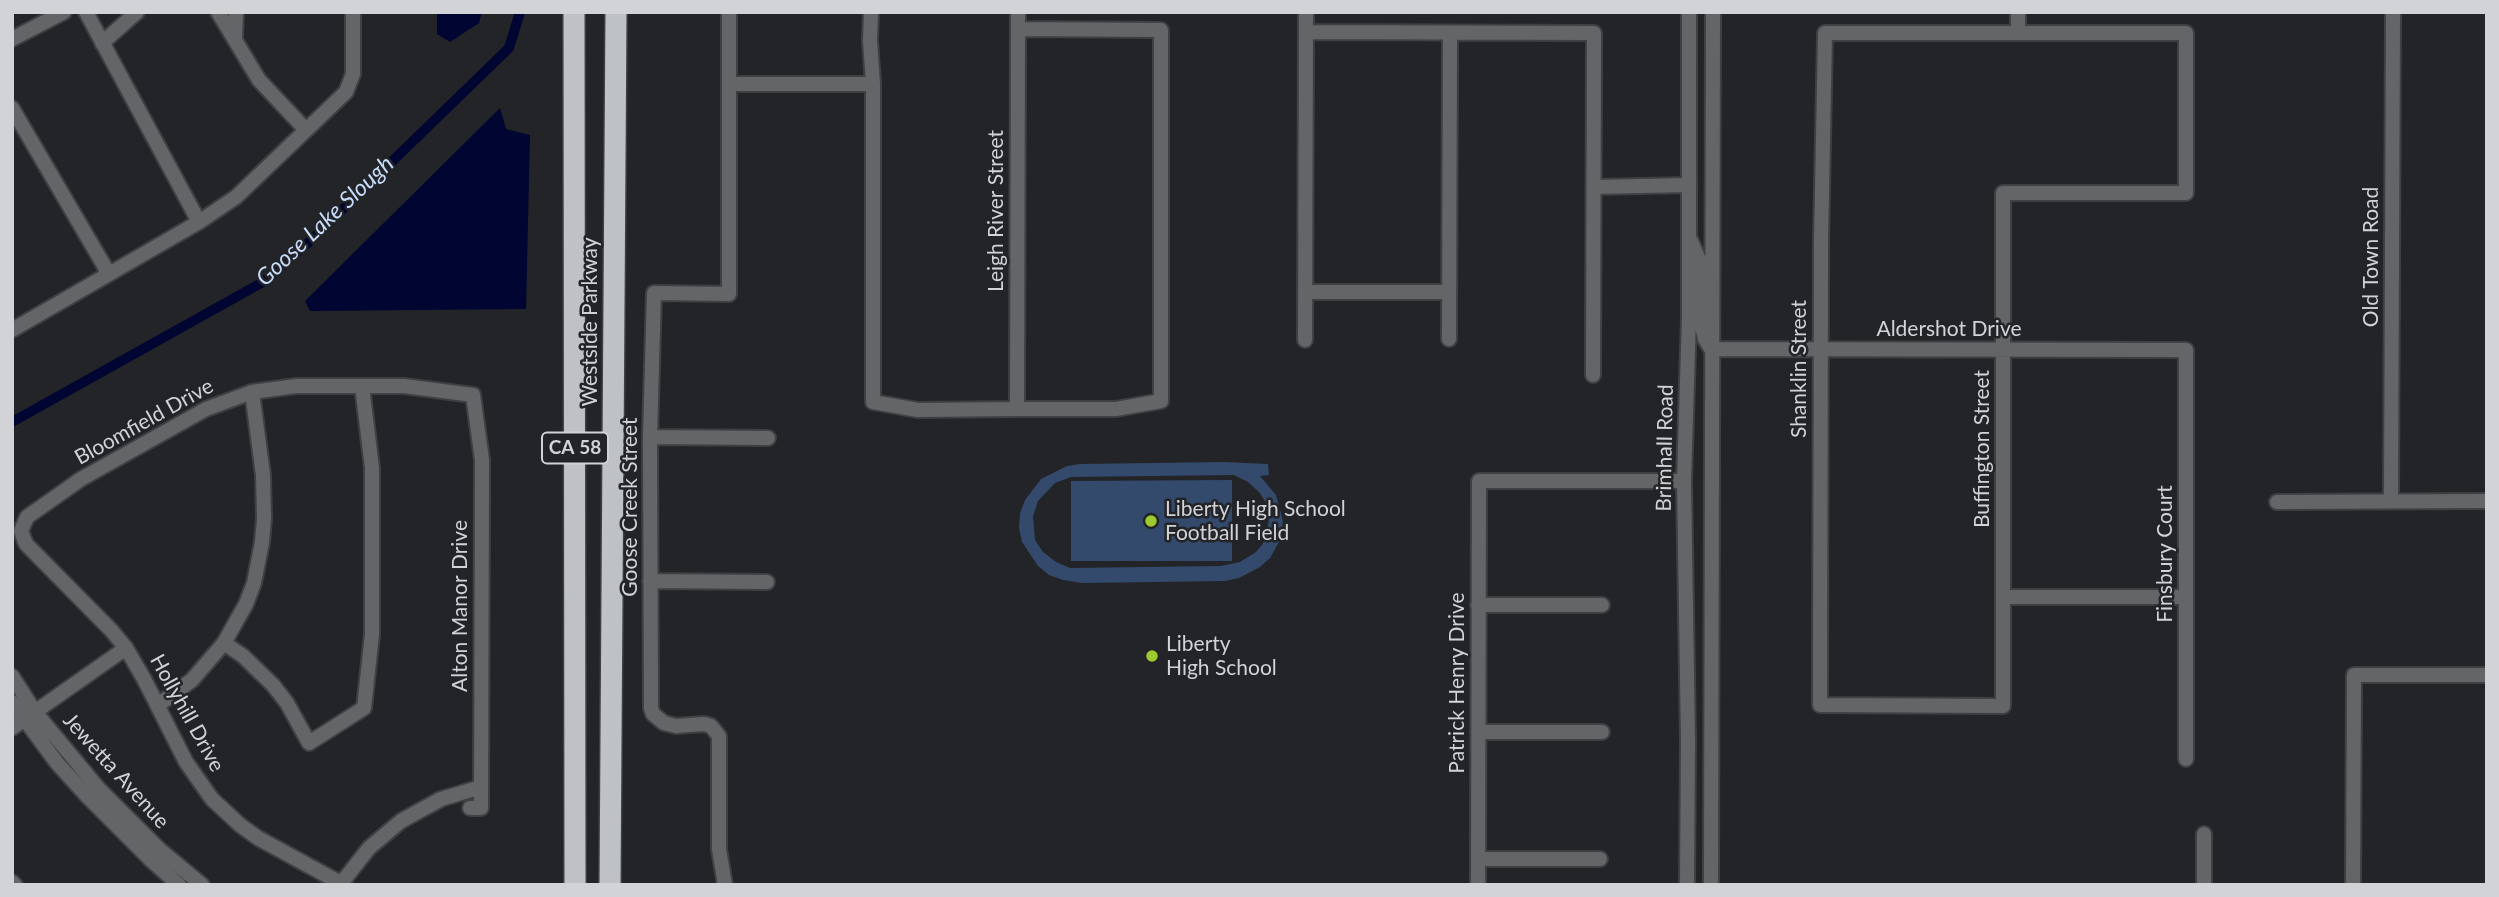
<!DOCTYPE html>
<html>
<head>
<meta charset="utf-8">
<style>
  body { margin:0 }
  #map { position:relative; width:2499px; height:897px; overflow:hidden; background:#222428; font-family:Lato,sans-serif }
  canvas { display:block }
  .frame { position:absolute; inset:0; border:14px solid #d2d3d6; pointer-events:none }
</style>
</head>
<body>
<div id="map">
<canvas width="2499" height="897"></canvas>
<div class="frame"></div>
</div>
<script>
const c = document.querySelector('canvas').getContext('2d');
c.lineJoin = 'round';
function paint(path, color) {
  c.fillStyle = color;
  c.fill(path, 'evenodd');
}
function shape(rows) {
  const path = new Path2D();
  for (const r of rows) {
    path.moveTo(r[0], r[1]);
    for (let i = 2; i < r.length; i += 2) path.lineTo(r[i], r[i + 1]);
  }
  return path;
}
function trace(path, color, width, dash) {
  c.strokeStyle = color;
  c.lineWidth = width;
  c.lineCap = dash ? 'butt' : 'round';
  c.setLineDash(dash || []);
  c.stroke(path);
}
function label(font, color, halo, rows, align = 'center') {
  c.font = font + ' Lato,sans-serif';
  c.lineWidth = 5;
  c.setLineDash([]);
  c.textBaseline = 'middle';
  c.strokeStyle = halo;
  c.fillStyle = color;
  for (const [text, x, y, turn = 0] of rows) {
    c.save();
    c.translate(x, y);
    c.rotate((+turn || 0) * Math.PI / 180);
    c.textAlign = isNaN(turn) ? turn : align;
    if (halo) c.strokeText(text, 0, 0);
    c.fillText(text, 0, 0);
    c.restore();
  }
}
paint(shape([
  [1224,462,1268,464,1269,475,1260,476,1276,495,1283,521,1280,540,1270,558,1260,567,1239,578,1225,581,1082,583,1063,580,1049,575,1038,566,1022,542,1019,528,1020,513,1025,500,1041,479,1067,466,1080,464],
  [1234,475,1248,482,1259,492,1267,504,1269,519,1266,537,1262,545,1256,552,1240,562,1221,566,1070,568,1056,562,1043,552,1035,540,1033,516,1038,501,1055,483,1071,477],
  [1232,480,1232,561,1071,561,1071,481]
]), '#344a6c');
paint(shape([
  [437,12,482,12,479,23,450,42,437,34],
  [500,108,506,129,530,135,526,309,310,311,305,301]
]), '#000531');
trace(shape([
  [12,422,263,282,309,242,509,48,520,12]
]), '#000531', 10);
const minor = shape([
  [86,12,199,222],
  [218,12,259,80,306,130],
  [871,12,870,40,873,84,873,402,918,410,1017,409,1116,409,1161,401,1161,30,1018,29],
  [1306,32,1594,33,1593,375],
  [1825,33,2186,33,2186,193,2003,193,2003,706,1820,705,1821,243,1825,33],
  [2018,33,2018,12],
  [12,39,64,12],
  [235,39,236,12],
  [102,43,137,12],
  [729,84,873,84],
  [12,108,109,274],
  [1594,187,1689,185],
  [1689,237,1701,264,1701,322,1705,339,1711,349,2186,350,2186,759],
  [1305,292,1449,292],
  [12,330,199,222,236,197,346,92,353,74,353,12],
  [1449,339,1450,33],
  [1305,340,1306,12],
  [1017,409,1018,12],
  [650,437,768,438],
  [2391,501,2393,12],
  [2277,502,2487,501],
  [650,581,767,582],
  [2003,597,2186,597],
  [1478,605,1602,605],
  [224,643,243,656,273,685,287,703,309,743,364,708,372,634,372,468,362,386],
  [12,676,35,712,98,788,160,850,202,885],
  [12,702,57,763,88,797,151,860,179,885],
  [158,705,192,680,224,643,246,604,254,583,262,542,264,519,263,475,252,392],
  [12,728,126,648],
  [1478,732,1602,732],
  [2204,834,2204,885],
  [1478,859,1600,859],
  [12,882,15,885],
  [340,885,369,848,401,821,441,799,481,787],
  [344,885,258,838,240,825,212,799,186,762,144,679,126,648,111,630,26,544,21,531,27,517,81,479,206,409,252,392,296,386,404,386,473,395,482,460,481,808,470,808],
  [725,885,719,849,719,736,711,726,704,724,676,726,664,723,653,714,651,708,650,437,654,293,729,294,729,15],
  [1478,885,1479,481,1684,481],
  [1687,885,1688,740,1684,481,1689,317,1689,12],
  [1711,885,1713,12],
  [2353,885,2354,675,2487,675]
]);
const highway = shape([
  [574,12,575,885],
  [610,885,616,12]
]);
trace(minor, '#3e4044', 18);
trace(highway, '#3e4044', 24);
trace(minor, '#646567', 14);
trace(highway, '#bec1c6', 21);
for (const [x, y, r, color] of [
  [1151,521,7,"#9eca2f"],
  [1152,656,7,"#9eca2f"]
]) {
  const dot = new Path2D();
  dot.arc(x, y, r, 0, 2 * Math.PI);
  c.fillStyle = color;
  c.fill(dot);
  trace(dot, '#222428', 2.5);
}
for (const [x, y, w] of [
  [575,448,66]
]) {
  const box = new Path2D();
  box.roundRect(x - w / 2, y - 15.5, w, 31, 5);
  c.fillStyle = '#222428';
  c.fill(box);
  trace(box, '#d2d3d6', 2);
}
label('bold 19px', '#d2d3d6', null, [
  ["CA 58",575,448]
]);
label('21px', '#d2d3d6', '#222428', [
  ["Leigh River Street",996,211,-90],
  ["Old Town Road",2371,257,-90],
  ["Westside Parkway",590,322,-90],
  ["Aldershot Drive",1949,329],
  ["Shanklin Street",1799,369,-90],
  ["Bloomfield Drive",144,422,-29],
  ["Brimhall Road",1665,448,-89],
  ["Buffington Street",1982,449,-90],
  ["Goose Creek Street",630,507,-90],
  ["Finsbury Court",2165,554,-90],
  ["Alton Manor Drive",460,606,-90],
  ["Patrick Henry Drive",1457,683,-90],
  ["Hollyhill Drive",187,713,61],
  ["Jewetta Avenue",116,771,48]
]);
label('21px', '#d2d3d6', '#222428', [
  ["Liberty High School",1165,509],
  ["Football Field",1165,533],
  ["Liberty",1166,644],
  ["High School",1166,668]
], 'left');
label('italic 23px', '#c7dcfb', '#222428', [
  ["Goose Lake Slough",325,221,-43]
]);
</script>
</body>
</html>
